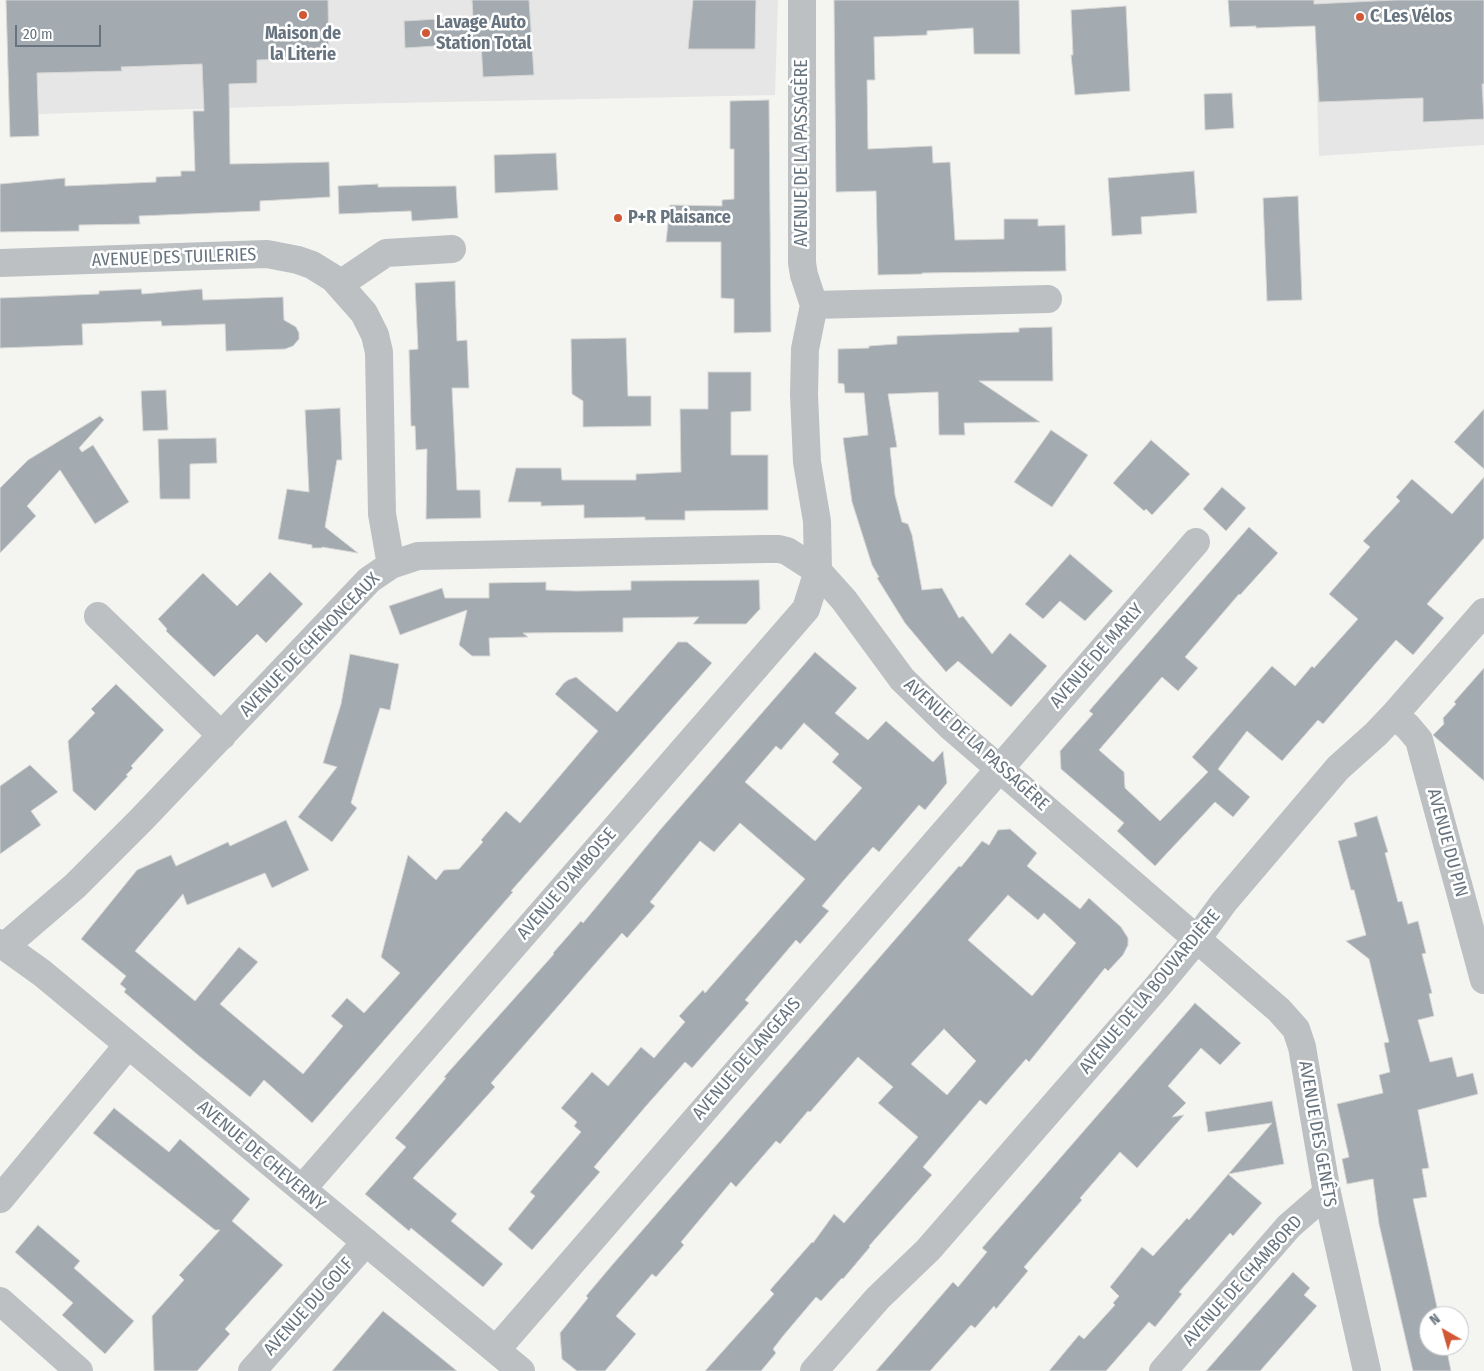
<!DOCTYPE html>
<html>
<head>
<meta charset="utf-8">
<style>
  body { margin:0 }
  #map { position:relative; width:1484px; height:1371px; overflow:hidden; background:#f4f5f1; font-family:"Fira Sans Condensed",sans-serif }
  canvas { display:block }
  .north { position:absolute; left:1419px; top:1306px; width:50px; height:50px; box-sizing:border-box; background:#fff; border:1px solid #c2c7cc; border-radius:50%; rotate:322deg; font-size:14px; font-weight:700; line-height:20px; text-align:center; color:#67747f }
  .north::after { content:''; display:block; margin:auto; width:18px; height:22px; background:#d15835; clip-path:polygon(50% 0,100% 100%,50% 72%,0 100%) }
  .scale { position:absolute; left:15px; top:25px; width:86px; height:22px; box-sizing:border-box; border:2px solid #67747f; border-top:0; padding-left:6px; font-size:15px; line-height:18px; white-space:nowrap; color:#67747f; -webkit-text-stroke:4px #fff; paint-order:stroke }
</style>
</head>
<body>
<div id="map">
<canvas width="1484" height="1371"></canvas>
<div class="north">N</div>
<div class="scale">20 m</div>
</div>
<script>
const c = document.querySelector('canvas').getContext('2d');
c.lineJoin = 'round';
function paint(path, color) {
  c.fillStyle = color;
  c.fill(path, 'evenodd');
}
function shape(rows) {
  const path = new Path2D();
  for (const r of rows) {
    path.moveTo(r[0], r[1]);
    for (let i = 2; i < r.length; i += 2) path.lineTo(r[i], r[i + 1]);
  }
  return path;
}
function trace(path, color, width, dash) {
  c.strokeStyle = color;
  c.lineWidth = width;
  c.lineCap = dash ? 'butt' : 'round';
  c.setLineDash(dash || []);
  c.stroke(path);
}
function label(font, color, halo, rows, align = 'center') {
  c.font = font + ' "Fira Sans Condensed",sans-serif';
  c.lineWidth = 5;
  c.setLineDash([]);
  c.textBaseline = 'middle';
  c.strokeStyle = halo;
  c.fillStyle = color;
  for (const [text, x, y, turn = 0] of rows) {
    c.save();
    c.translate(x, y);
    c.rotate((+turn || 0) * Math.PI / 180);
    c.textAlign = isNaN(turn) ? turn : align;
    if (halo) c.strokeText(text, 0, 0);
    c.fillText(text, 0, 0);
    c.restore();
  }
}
paint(shape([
  [6,0,778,0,775,95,347,104,9,115],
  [1314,0,1484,0,1484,145,1319,156]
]), '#e5e6e5');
const building = shape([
  [6,0,328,0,329,58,257,60,257,83,229,84,230,164,329,162,330,197,260,201,260,211,139,216,140,224,79,225,79,231,0,232,0,184,65,178,65,186,156,182,156,177,181,176,181,171,195,171,193,111,204,111,202,64,121,67,122,71,37,73,39,136,10,137,6,0],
  [472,0,529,0,534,75,483,77,481,43,405,48,404,21,473,17,472,0],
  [693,0,756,0,755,49,688,49,693,0],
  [834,0,1019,0,1020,54,974,54,973,28,927,31,927,35,874,37,875,80,867,80,868,149,932,146,933,163,950,162,955,240,1004,239,1004,219,1038,219,1038,226,1065,225,1066,271,922,273,922,274,878,275,876,191,836,192,834,0],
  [1228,0,1314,0,1314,4,1395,0,1484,0,1484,84,1482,84,1484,119,1423,122,1423,98,1319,102,1315,26,1256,28,1256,26,1230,27,1228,0],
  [1126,6,1130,91,1075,95,1071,55,1073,55,1071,10,1126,6],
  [1232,93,1234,128,1205,130,1204,94,1232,93],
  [769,100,771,332,734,333,734,299,721,298,721,242,666,242,670,205,722,206,722,200,734,199,734,149,730,149,730,101,769,100],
  [556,153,558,190,495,193,494,155,556,153],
  [1194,171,1197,213,1141,217,1142,234,1112,236,1108,178,1194,171],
  [378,184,378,187,456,186,458,218,412,221,411,211,339,214,338,186,378,184],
  [1298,196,1302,300,1267,301,1263,198,1298,196],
  [455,281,457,341,467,340,469,388,452,388,457,490,480,490,481,518,426,519,427,449,416,450,415,426,411,426,409,350,418,349,415,283,455,281],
  [141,289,142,294,202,289,203,300,283,297,284,320,296,327,299,333,299,339,293,346,285,349,226,351,225,324,162,326,161,321,82,324,83,345,0,348,0,298,99,294,99,291,141,289],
  [1052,327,1053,381,979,381,1040,422,964,423,965,435,939,435,938,392,888,394,897,447,890,448,895,495,902,522,908,524,912,535,922,590,942,588,959,618,963,616,992,654,1010,633,1047,666,1011,707,958,661,946,672,905,623,877,578,879,577,872,565,852,502,843,438,868,435,864,393,845,393,844,384,838,383,838,349,869,348,869,346,897,344,897,336,1019,332,1019,328,1052,327],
  [626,338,628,396,651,396,651,426,583,427,583,401,572,394,571,339,626,338],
  [708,372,751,372,751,411,731,412,731,455,768,455,768,510,685,511,685,520,645,520,645,517,584,518,584,505,541,506,541,502,508,502,516,468,561,468,562,480,636,480,636,474,681,472,680,409,708,409,708,372],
  [166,390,168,430,143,431,141,391,166,390],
  [340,408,342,460,337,460,325,527,358,553,322,547,322,548,312,548,312,545,278,539,287,489,309,492,305,410,340,408],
  [1484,409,1484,469,1454,442,1484,409],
  [100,416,104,420,79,448,82,452,93,445,129,502,95,524,60,470,27,506,36,516,0,553,0,488,28,460,100,416],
  [1051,430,1088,455,1052,507,1014,482,1051,430],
  [216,438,217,463,190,464,190,499,160,499,158,439,216,438],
  [1151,440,1190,474,1152,515,1146,509,1144,511,1113,483,1151,440],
  [1484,477,1484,538,1427,604,1444,618,1413,655,1396,640,1323,724,1318,720,1282,761,1247,731,1218,769,1250,797,1233,817,1215,802,1155,866,1117,831,1124,823,1061,769,1060,751,1093,714,1089,711,1249,527,1278,553,1240,595,1239,594,1185,657,1198,668,1178,691,1162,677,1099,750,1124,772,1125,788,1160,821,1208,772,1192,757,1272,666,1295,686,1312,666,1314,668,1358,619,1329,594,1370,547,1363,541,1400,501,1396,497,1412,479,1452,514,1484,477],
  [1222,487,1246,508,1226,531,1203,509,1222,487],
  [1070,554,1113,591,1085,621,1060,601,1043,619,1025,604,1070,554],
  [270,572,303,604,266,643,257,634,214,677,166,631,167,629,158,619,203,573,237,606,270,572],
  [759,580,760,609,746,624,693,624,699,617,623,618,623,632,523,633,528,637,489,638,490,656,472,656,459,645,467,610,400,635,389,606,442,588,445,598,489,598,489,583,546,582,546,590,576,591,631,590,631,581,759,580],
  [678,642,687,642,712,663,511,891,513,892,312,1123,264,1080,250,1097,198,1055,124,992,126,989,120,984,126,976,81,939,137,870,171,855,176,866,228,842,230,846,286,820,309,870,272,888,265,873,187,905,183,894,135,951,195,1001,239,947,258,962,220,1004,303,1074,343,1026,331,1016,347,998,364,1013,400,973,381,957,408,855,436,880,444,870,459,869,483,842,481,840,506,811,520,823,598,731,555,694,564,683,568,680,576,677,617,712,678,642],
  [815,652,857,688,835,713,868,740,886,721,933,762,943,751,947,783,925,810,919,805,879,852,873,847,844,880,822,906,829,911,800,944,796,940,745,1000,749,1003,692,1068,685,1062,646,1106,594,1167,600,1172,532,1250,508,1229,535,1196,530,1192,581,1132,574,1126,577,1122,561,1108,592,1072,608,1086,641,1047,654,1058,685,1022,679,1016,703,990,705,993,805,879,740,823,714,852,700,841,650,902,655,906,627,938,622,933,491,1083,495,1087,413,1178,457,1214,451,1221,503,1264,483,1287,411,1228,409,1231,365,1194,406,1147,395,1138,446,1078,444,1077,554,954,553,953,581,921,583,923,660,830,815,652],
  [804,723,839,754,832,762,862,788,815,841,745,782,776,746,781,750,804,723],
  [350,654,399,664,390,710,380,708,351,803,357,808,332,842,298,817,337,767,323,763,341,704,350,654],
  [1484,668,1484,781,1433,735,1444,724,1443,718,1456,704,1454,702,1484,668],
  [116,684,164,730,131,766,133,768,126,775,128,776,95,811,73,791,68,741,95,713,91,709,116,684],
  [30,765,58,792,31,811,41,825,0,854,0,786,30,765],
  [1377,816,1388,852,1385,853,1398,902,1402,901,1408,924,1418,921,1426,953,1422,954,1432,993,1429,994,1434,1016,1418,1020,1430,1062,1452,1057,1457,1077,1473,1073,1478,1094,1418,1110,1429,1168,1422,1169,1427,1197,1413,1199,1439,1316,1429,1316,1429,1346,1446,1346,1451,1371,1413,1371,1379,1224,1373,1179,1347,1184,1342,1159,1349,1157,1337,1104,1383,1093,1379,1075,1390,1072,1384,1043,1389,1042,1369,959,1346,941,1366,935,1354,890,1351,890,1338,841,1357,836,1354,823,1377,816],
  [1010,829,1037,853,1027,866,1080,909,1089,898,1121,927,1128,938,1128,945,1123,955,1108,971,1105,968,1029,1062,1026,1059,986,1105,980,1100,923,1167,932,1175,869,1246,870,1247,843,1279,842,1278,821,1301,816,1297,783,1336,773,1349,776,1353,761,1371,705,1371,774,1294,770,1290,812,1242,813,1243,834,1214,844,1223,918,1137,878,1103,893,1087,858,1057,810,1112,808,1111,780,1144,776,1141,736,1187,731,1182,681,1242,684,1245,656,1277,652,1274,616,1316,636,1334,605,1371,577,1371,562,1359,560,1333,588,1298,586,1296,613,1264,959,866,961,867,982,841,989,845,998,830,1010,829],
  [1008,895,1038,920,1044,913,1076,943,1032,996,968,940,1008,895],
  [944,1029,976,1061,947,1095,911,1064,944,1029],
  [1195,1003,1241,1043,1220,1065,1201,1048,1168,1086,1186,1103,1172,1117,1184,1115,1137,1168,1120,1152,1080,1198,1082,1200,1024,1267,1028,1271,996,1309,994,1306,975,1328,971,1325,930,1371,876,1371,953,1282,958,1287,987,1252,982,1248,1195,1003],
  [1272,1101,1284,1164,1228,1174,1262,1203,1233,1236,1230,1233,1179,1292,1182,1294,1155,1327,1149,1322,1106,1371,1049,1371,1079,1335,1084,1339,1115,1305,1113,1303,1119,1296,1110,1287,1142,1247,1153,1256,1187,1218,1189,1220,1272,1123,1208,1132,1205,1112,1272,1101],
  [114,1108,169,1152,180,1139,250,1199,232,1221,283,1265,225,1329,230,1334,197,1371,154,1371,152,1316,184,1280,179,1275,220,1230,215,1230,93,1133,114,1108],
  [38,1225,80,1261,74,1268,134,1321,105,1354,62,1315,73,1303,15,1252,38,1225],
  [1293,1272,1310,1288,1304,1295,1317,1306,1260,1371,1206,1371,1293,1272],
  [383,1311,408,1331,457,1371,332,1371,383,1311]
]);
paint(building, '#a4abb0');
trace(building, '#d6d6d4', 1);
trace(shape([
  [0,263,267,254,298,260,312,265,333,278,364,313,375,335,379,352,382,514,391,565],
  [340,284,386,253,452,249],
  [814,305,1048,299],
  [98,616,222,736],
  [1394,715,1408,727,1419,740,1484,980],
  [0,943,42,973,521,1371],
  [5,946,75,886,142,819,369,580,391,565,418,556,765,549,779,549,787,551,818,571,844,600,902,679,951,727,1279,1010,1296,1029,1302,1047,1327,1193,1367,1371],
  [302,1189,806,609,818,571,817,521,807,462,804,395,805,349,814,305,804,275,802,263,802,0],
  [0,1199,128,1045],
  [0,1301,79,1371],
  [496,1350,1196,542],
  [252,1371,366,1242],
  [814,1371,878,1298,928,1250,1157,987,1197,939,1224,902,1338,768,1376,734,1394,715,1484,612],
  [1163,1371,1289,1226,1327,1193]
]), '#bcc0c3', 28);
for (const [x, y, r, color] of [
  [303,15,5,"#d15835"],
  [1360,17,5,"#d15835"],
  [426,33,5,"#d15835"],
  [618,218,5,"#d15835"]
]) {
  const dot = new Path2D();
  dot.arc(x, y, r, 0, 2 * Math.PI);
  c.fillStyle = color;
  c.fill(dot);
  trace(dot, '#fff', 2);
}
label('bold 18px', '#67747f', '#fff', [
  ["C Les Vélos",1370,17],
  ["Lavage Auto",436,23],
  ["Station Total",436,44],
  ["Maison de",303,34,"center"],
  ["la Literie",303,55,"center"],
  ["P+R Plaisance",628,218]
], 'left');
label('18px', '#67747f', '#fff', [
  ["AVENUE DE LA PASSAGÈRE",802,153,-90],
  ["AVENUE DES TUILERIES",174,258,-2],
  ["AVENUE DE CHENONCEAUX",310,645,-46],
  ["AVENUE DE MARLY",1097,656,-49],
  ["AVENUE DE LA PASSAGÈRE",976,745,42],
  ["AVENUE DU PIN",1447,843,75],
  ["AVENUE D'AMBOISE",567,884,-49],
  ["AVENUE DE LA BOUVARDIÈRE",1150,992,-50],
  ["AVENUE DE LANGEAIS",747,1059,-49],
  ["AVENUE DES GENÊTS",1317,1134,80],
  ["AVENUE DE CHEVERNY",261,1156,40],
  ["AVENUE DE CHAMBORD",1243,1281,-48],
  ["AVENUE DU GOLF",309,1307,-48]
]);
</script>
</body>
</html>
